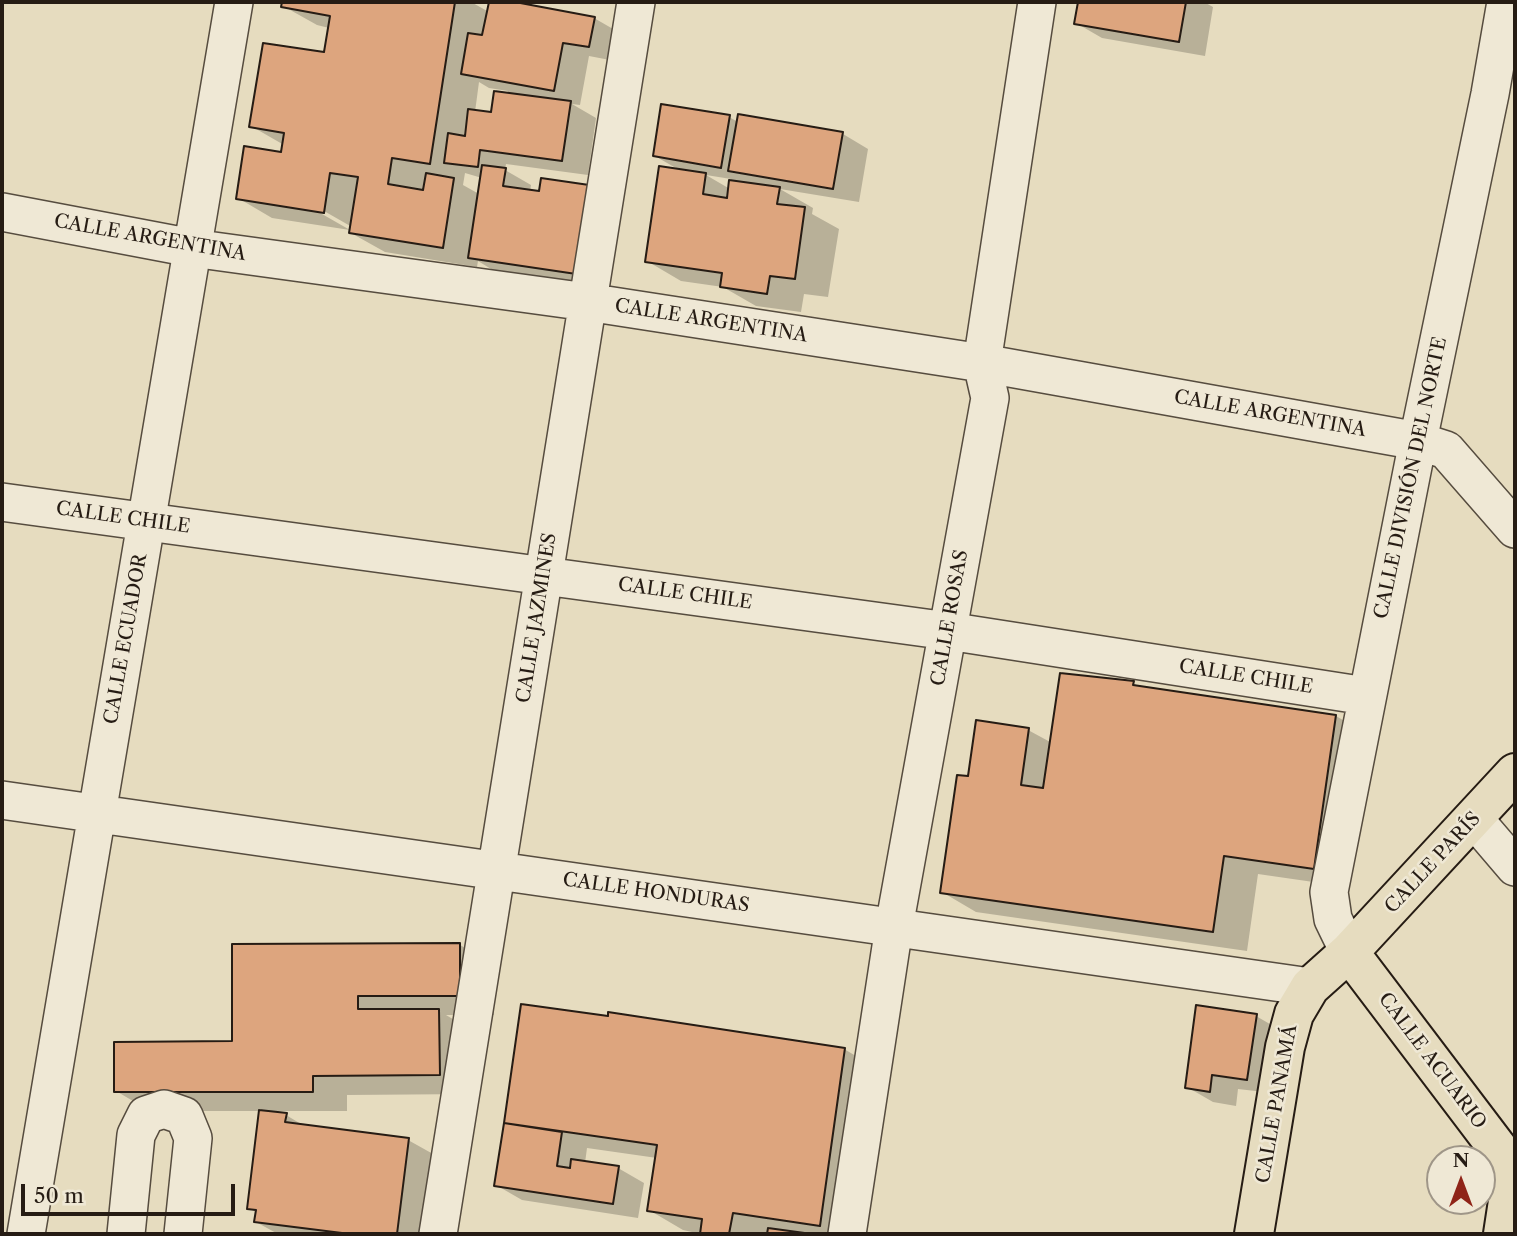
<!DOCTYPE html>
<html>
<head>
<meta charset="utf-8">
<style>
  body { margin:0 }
  #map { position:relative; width:1517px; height:1236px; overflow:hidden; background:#e6dcbf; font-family:"Libre Caslon Text",serif }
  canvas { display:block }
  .frame { position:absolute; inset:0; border:4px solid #261c14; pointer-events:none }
  .north { position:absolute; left:1426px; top:1145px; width:70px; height:70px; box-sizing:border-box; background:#efe8d5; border:2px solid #9f9688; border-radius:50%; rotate:0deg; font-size:19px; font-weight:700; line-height:28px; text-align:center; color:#261c14 }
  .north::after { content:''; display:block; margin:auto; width:24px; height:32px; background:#8f2418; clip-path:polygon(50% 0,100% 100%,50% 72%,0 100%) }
  .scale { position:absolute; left:21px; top:1184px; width:214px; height:32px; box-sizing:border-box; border:4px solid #261c14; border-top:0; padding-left:9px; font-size:21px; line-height:24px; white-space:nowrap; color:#261c14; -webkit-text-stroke:5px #efe8d5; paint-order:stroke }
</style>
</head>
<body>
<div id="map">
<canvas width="1517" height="1236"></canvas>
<div class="frame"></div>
<div class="north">N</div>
<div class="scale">50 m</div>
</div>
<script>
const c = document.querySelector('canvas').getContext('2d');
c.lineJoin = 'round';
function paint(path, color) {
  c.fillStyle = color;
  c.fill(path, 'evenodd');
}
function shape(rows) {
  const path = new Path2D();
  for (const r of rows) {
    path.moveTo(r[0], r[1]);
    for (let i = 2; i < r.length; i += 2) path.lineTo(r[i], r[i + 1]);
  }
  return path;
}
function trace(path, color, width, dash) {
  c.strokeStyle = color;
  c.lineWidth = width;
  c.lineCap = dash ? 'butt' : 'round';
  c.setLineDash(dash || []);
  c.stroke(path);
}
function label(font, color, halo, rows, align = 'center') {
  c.font = font + ' "Libre Caslon Text",serif';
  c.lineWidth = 5;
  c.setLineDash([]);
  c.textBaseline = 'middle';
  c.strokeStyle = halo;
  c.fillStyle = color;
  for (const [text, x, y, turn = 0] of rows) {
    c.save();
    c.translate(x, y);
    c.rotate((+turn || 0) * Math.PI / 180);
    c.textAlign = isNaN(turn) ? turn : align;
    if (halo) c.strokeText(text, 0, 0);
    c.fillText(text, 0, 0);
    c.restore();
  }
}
paint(shape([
  [284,2,471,2,489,12,491,2,505,2,594,18,620,33,615,61,589,56,580,105,572,104,596,118,588,175,506,164,505,170,531,185,530,192,622,202,609,288,496,272,478,261,477,267,385,252,351,233,352,227,317,207,315,210,350,230,272,218,238,198,283,154,284,145,251,126,325,54,329,28,317,25,283,6],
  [479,82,489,88,508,91,492,114,475,112],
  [465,173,482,178,479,194,463,185],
  [1080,2,1204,2,1213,7,1205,56,1102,38,1076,23],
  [729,117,738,122,843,134,868,149,859,202,780,189,813,208,812,214,839,229,828,297,804,294,801,312,756,306,723,287,681,281,647,261,681,171,655,156],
  [706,175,731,179,730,189],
  [1133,683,1143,689,1336,716,1370,736,1348,887,1258,874,1247,951,976,912,942,892,970,778,1028,730,1052,743],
  [460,945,494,964,494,1015,446,1015,473,1031,473,1094,347,1095,347,1111,273,1111,273,1113,286,1115,306,1127,408,1140,442,1159,433,1234,278,1234,256,1222,258,1213,249,1208,261,1111,150,1111,116,1091,234,1043],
  [1256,1016,1282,1031,1273,1093,1238,1089,1236,1106,1213,1102,1187,1087],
  [844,1049,878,1069,855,1234,701,1234,683,1230,649,1210,657,1158,587,1148,585,1163,618,1168,644,1183,638,1218,522,1200,496,1185,506,1123]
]), '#0003');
const building = shape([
  [282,2,455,2,430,164,392,158,388,184,423,190,426,173,454,178,443,248,349,233,358,177,330,173,324,213,236,199,244,146,281,152,284,133,249,127,263,43,324,52,330,16,281,7,282,2],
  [489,2,515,2,595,17,589,47,563,43,554,91,461,74,468,33,482,35,489,2],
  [1078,2,1186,2,1179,42,1074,24,1078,2],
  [494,91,571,101,562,161,480,150,478,167,444,163,448,133,465,136,468,109,491,112,494,91],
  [661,104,730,115,721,168,653,156,661,104],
  [738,114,843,132,833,189,728,171,738,114],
  [482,165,506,168,503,186,539,191,541,178,596,186,583,275,468,258,482,165],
  [659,166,706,173,703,194,727,198,729,180,780,187,777,204,805,207,795,279,770,276,767,294,720,287,722,273,645,262,659,166],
  [1060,673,1134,681,1133,685,1336,715,1314,869,1224,856,1213,932,940,893,957,775,968,776,976,720,1029,728,1021,785,1043,788,1060,673],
  [460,943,460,996,358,996,358,1009,439,1009,440,1075,313,1076,313,1092,114,1092,114,1042,232,1041,232,944,460,943],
  [521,1004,608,1016,608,1012,845,1048,820,1226,733,1213,729,1234,700,1234,702,1219,647,1211,657,1145,504,1123,521,1004],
  [1196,1005,1257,1014,1247,1080,1212,1075,1210,1092,1185,1088,1196,1005],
  [259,1110,287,1113,285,1122,409,1138,397,1234,350,1234,254,1222,256,1210,247,1209,259,1110],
  [504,1123,562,1132,557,1166,570,1168,571,1159,619,1166,613,1204,494,1186,504,1123],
  [768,1228,812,1234,767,1234,768,1228]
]);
paint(building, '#dda57e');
trace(building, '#261c14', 2);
const minor = shape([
  [2,212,192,248,587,302,982,363,1418,441,1446,450,1515,529],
  [2,502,948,631,1366,696],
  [2,800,1310,987],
  [1474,819,1515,867],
  [1349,952,1333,919,1329,892,1418,441,1490,94,1506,2],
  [26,1234,234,2],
  [126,1234,136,1135,146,1115,164,1109,184,1116,193,1138,183,1234],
  [438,1234,636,2],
  [847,1234,894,927,990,398,982,363,1037,2]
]);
const major = shape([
  [1349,952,1515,1171],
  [1254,1234,1285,1047,1294,1014,1310,987,1349,952,1515,773],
  [1503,1234,1513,1168]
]);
trace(minor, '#564c3f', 40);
trace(major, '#261c14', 42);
trace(minor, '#efe8d5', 37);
trace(major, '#e6dcbf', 38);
label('19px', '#261c14', '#efe8d5', [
  ["CALLE ARGENTINA",150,238,10],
  ["CALLE ARGENTINA",711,321,9],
  ["CALLE ARGENTINA",1270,414,10],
  ["CALLE DIVISIÓN DEL NORTE",1411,478,-78],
  ["CALLE CHILE",123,518,8],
  ["CALLE CHILE",685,594,8],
  ["CALLE JAZMINES",537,618,-81],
  ["CALLE ROSAS",950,618,-80],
  ["CALLE ECUADOR",126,639,-80],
  ["CALLE CHILE",1246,677,9],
  ["CALLE PARÍS",1433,863,-47],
  ["CALLE HONDURAS",656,893,8],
  ["CALLE ACUARIO",1432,1061,53],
  ["CALLE PANAMÁ",1277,1104,-80]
]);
</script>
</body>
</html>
